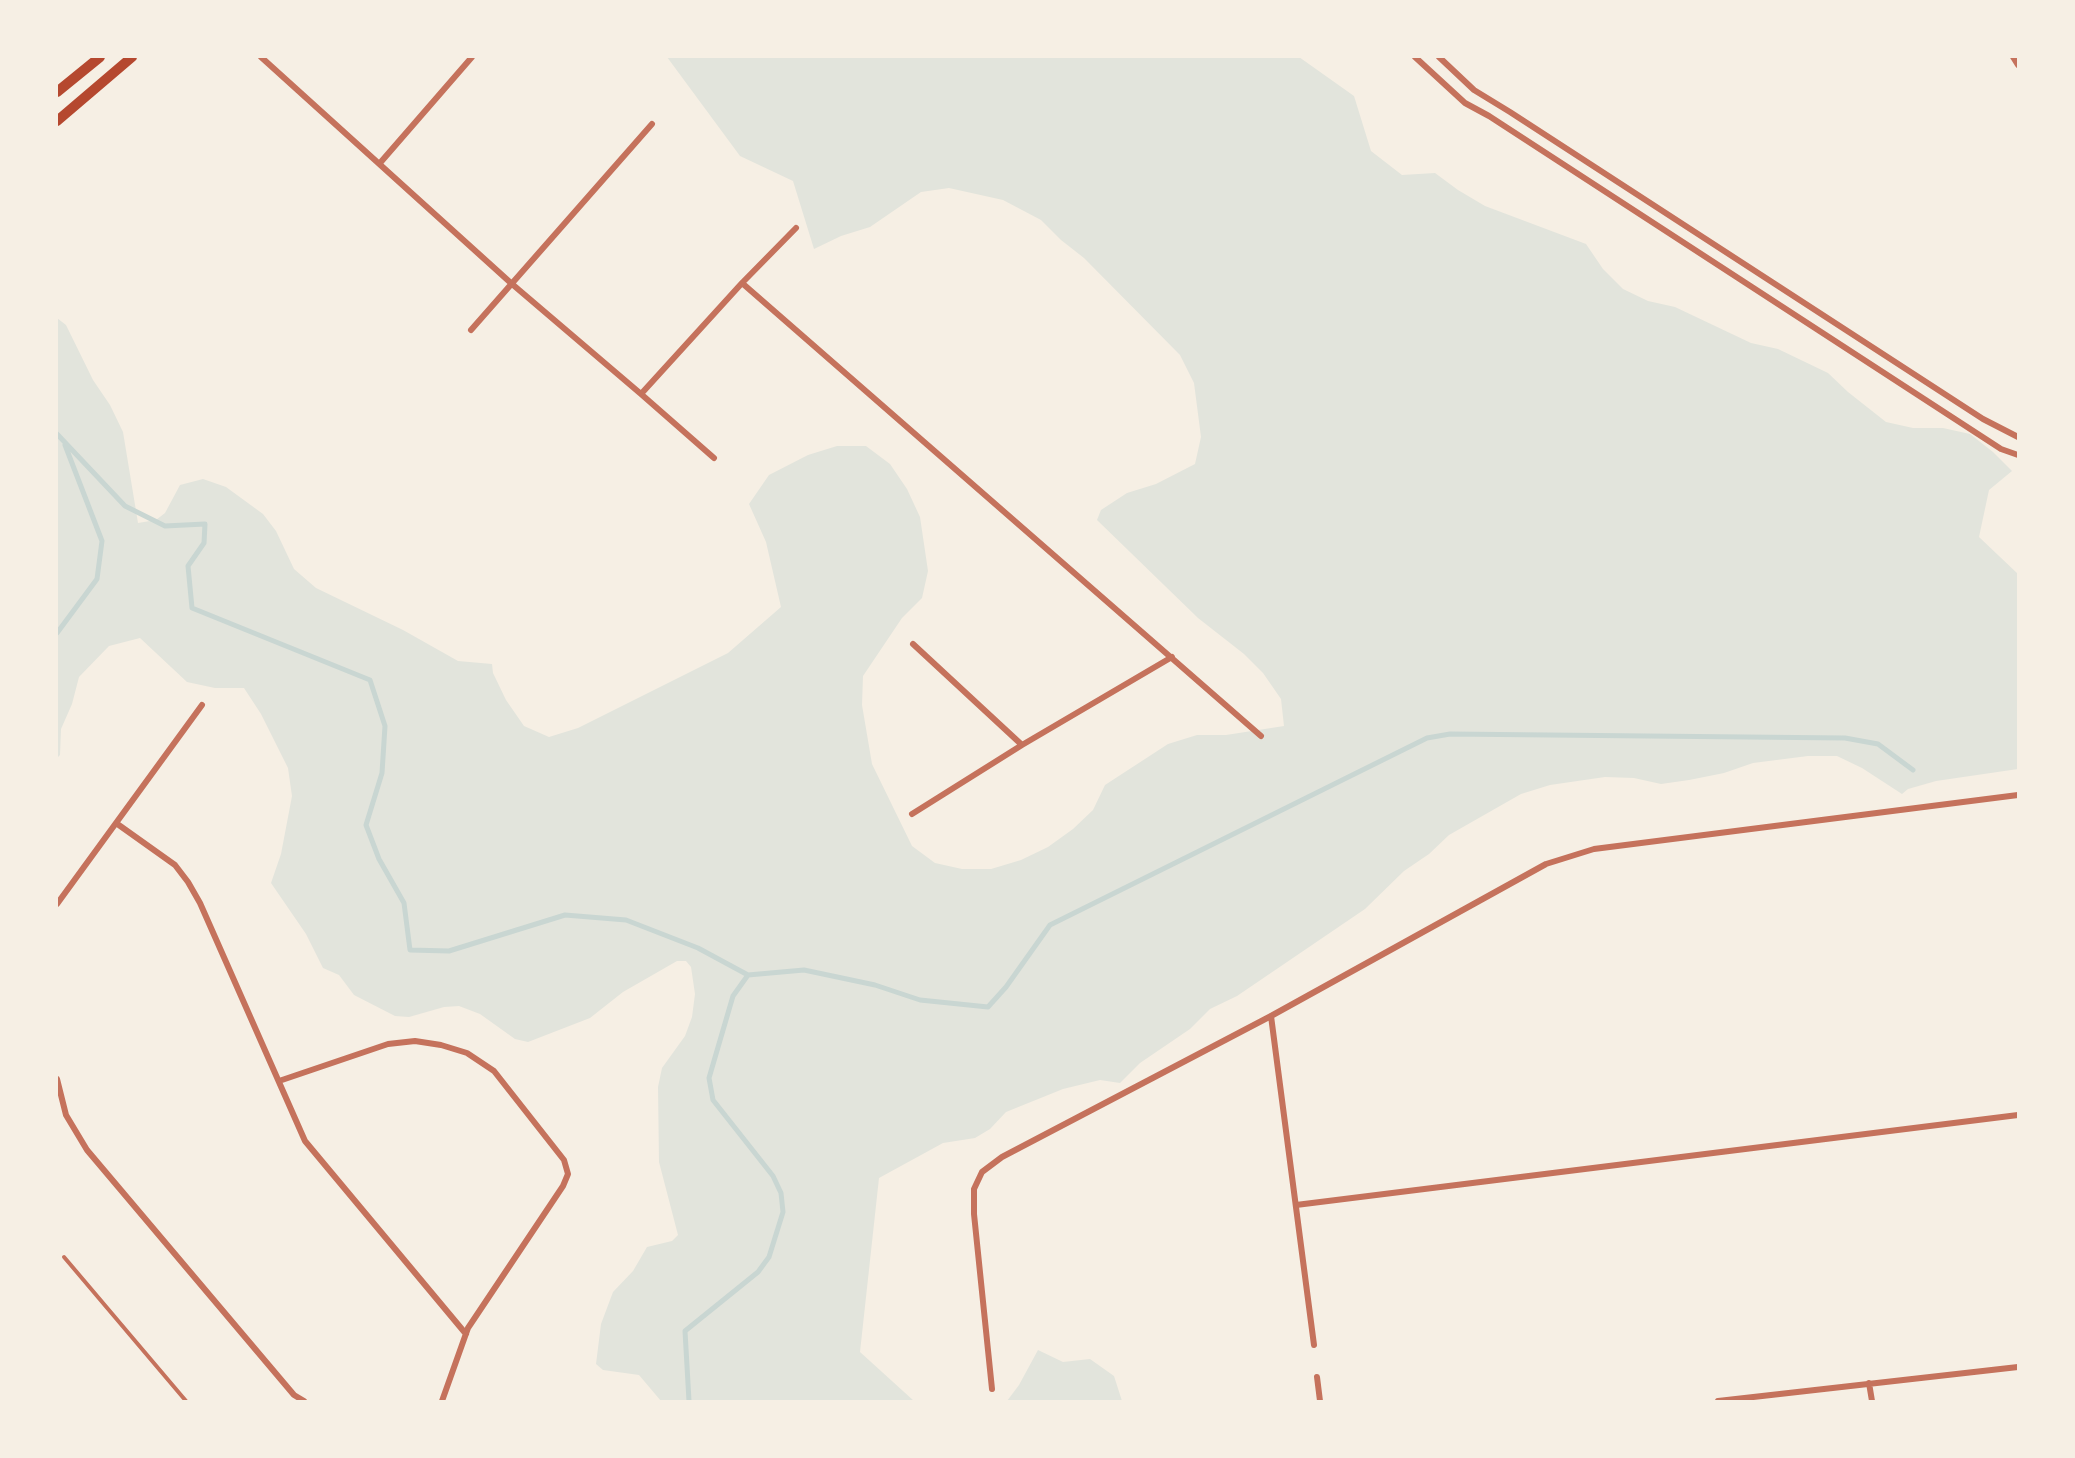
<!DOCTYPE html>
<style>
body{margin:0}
#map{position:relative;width:2075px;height:1458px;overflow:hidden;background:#f6efe4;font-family:Signika,sans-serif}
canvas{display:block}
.frame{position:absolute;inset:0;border:58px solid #f6efe4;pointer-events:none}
</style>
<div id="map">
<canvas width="2075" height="1458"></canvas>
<div class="frame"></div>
</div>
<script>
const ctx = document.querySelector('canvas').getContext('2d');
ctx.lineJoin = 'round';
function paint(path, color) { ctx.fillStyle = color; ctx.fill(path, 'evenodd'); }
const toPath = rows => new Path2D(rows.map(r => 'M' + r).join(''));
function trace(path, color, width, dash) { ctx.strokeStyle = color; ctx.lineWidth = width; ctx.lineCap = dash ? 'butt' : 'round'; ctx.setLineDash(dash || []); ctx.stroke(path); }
paint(toPath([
 [667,57,1299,57,1354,96,1371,151,1402,175,1435,173,1458,190,1485,206,1586,244,1603,269,1623,289,1648,301,1675,307,1751,343,1778,349,1828,373,1848,392,1886,422,1913,428,1943,428,1970,434,1993,452,2012,471,1989,490,1979,537,2018,574,2018,769,1936,781,1908,789,1902,794,1862,768,1837,756,1808,756,1753,763,1724,773,1689,780,1661,784,1634,778,1605,777,1550,785,1521,794,1449,835,1429,854,1404,871,1365,909,1237,996,1210,1009,1190,1029,1140,1063,1120,1083,1100,1080,1063,1089,1006,1112,990,1129,975,1138,943,1143,879,1178,860,1352,914,1401,661,1401,639,1375,603,1370,596,1364,601,1324,613,1292,633,1271,647,1247,672,1241,678,1235,659,1162,658,1087,662,1068,685,1036,692,1017,695,994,691,967,686,961,677,961,623,992,590,1018,528,1042,515,1039,480,1014,459,1006,444,1007,409,1017,395,1016,354,995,339,975,323,968,306,934,271,883,281,854,292,796,288,768,261,714,244,688,215,688,187,682,140,638,109,646,79,677,72,704,61,729,60,755,57,758,57,318,66,325,93,380,110,405,123,432,138,523,156,520,165,513,180,485,203,479,226,487,263,514,276,531,294,569,316,588,403,630,458,661,492,664,493,673,506,700,524,726,549,737,578,728,728,653,781,607,766,542,749,504,769,475,808,455,837,446,866,446,890,464,907,489,920,517,928,571,922,598,902,618,863,676,862,705,872,764,912,846,935,863,962,869,991,869,1021,860,1048,847,1073,829,1093,810,1105,785,1168,744,1197,735,1226,735,1284,726,1281,699,1263,673,1244,654,1198,618,1097,520,1101,510,1127,493,1156,484,1195,464,1201,437,1194,383,1180,355,1084,258,1061,240,1041,220,1003,200,949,188,921,192,870,227,841,236,814,249,793,181,740,156],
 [1038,1350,1063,1362,1090,1359,1114,1376,1122,1401,1007,1401,1019,1385]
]), '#e2e4dc');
trace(toPath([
 [57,434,125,506,165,526,205,524,204,543,188,566,192,608,370,680,385,726,382,773,366,825,379,859,404,903,410,950,449,951,565,915,626,920,698,948,748,975,804,970,875,985,920,1000,988,1007,1006,987,1050,925,1427,738,1450,734,1845,738,1878,744,1913,770],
 [57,633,97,579,102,541,65,445],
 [689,1401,685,1331,758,1272,769,1257,783,1212,781,1193,773,1176,713,1100,709,1078,733,996,748,975]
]), '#c9d6d2', 5);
trace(toPath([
 [64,1257,186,1401]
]), '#c5725c', 4);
trace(toPath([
 [261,57,512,284,641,394,714,458],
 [1415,57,1465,103,1489,116,2001,449,2018,455],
 [1439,57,1474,90,1510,112,1983,419,2018,437],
 [2013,57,2018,65],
 [380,163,472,57],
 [742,283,1261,736],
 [471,330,652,124],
 [641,394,742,283,796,228],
 [913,644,1022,745],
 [912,814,1022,745,1172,657],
 [116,823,175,865,188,882,200,903,305,1141,466,1334],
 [57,904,202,705],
 [1271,1016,1314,1345],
 [57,1079,66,1115,87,1150,294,1395,304,1401],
 [279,1081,388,1044,415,1041,441,1045,467,1053,494,1071,564,1160,568,1174,563,1186,468,1328,442,1401],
 [1296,1205,2018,1115],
 [1317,1377,1320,1401],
 [1869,1383,1872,1401],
 [992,1389,974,1214,974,1189,982,1172,1002,1157,1271,1016,1546,864,1594,849,2018,795],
 [1718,1401,2018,1367]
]), '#c5725c', 6);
trace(toPath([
 [57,92,100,57],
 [57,121,132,57]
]), '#b5482f', 10);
</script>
